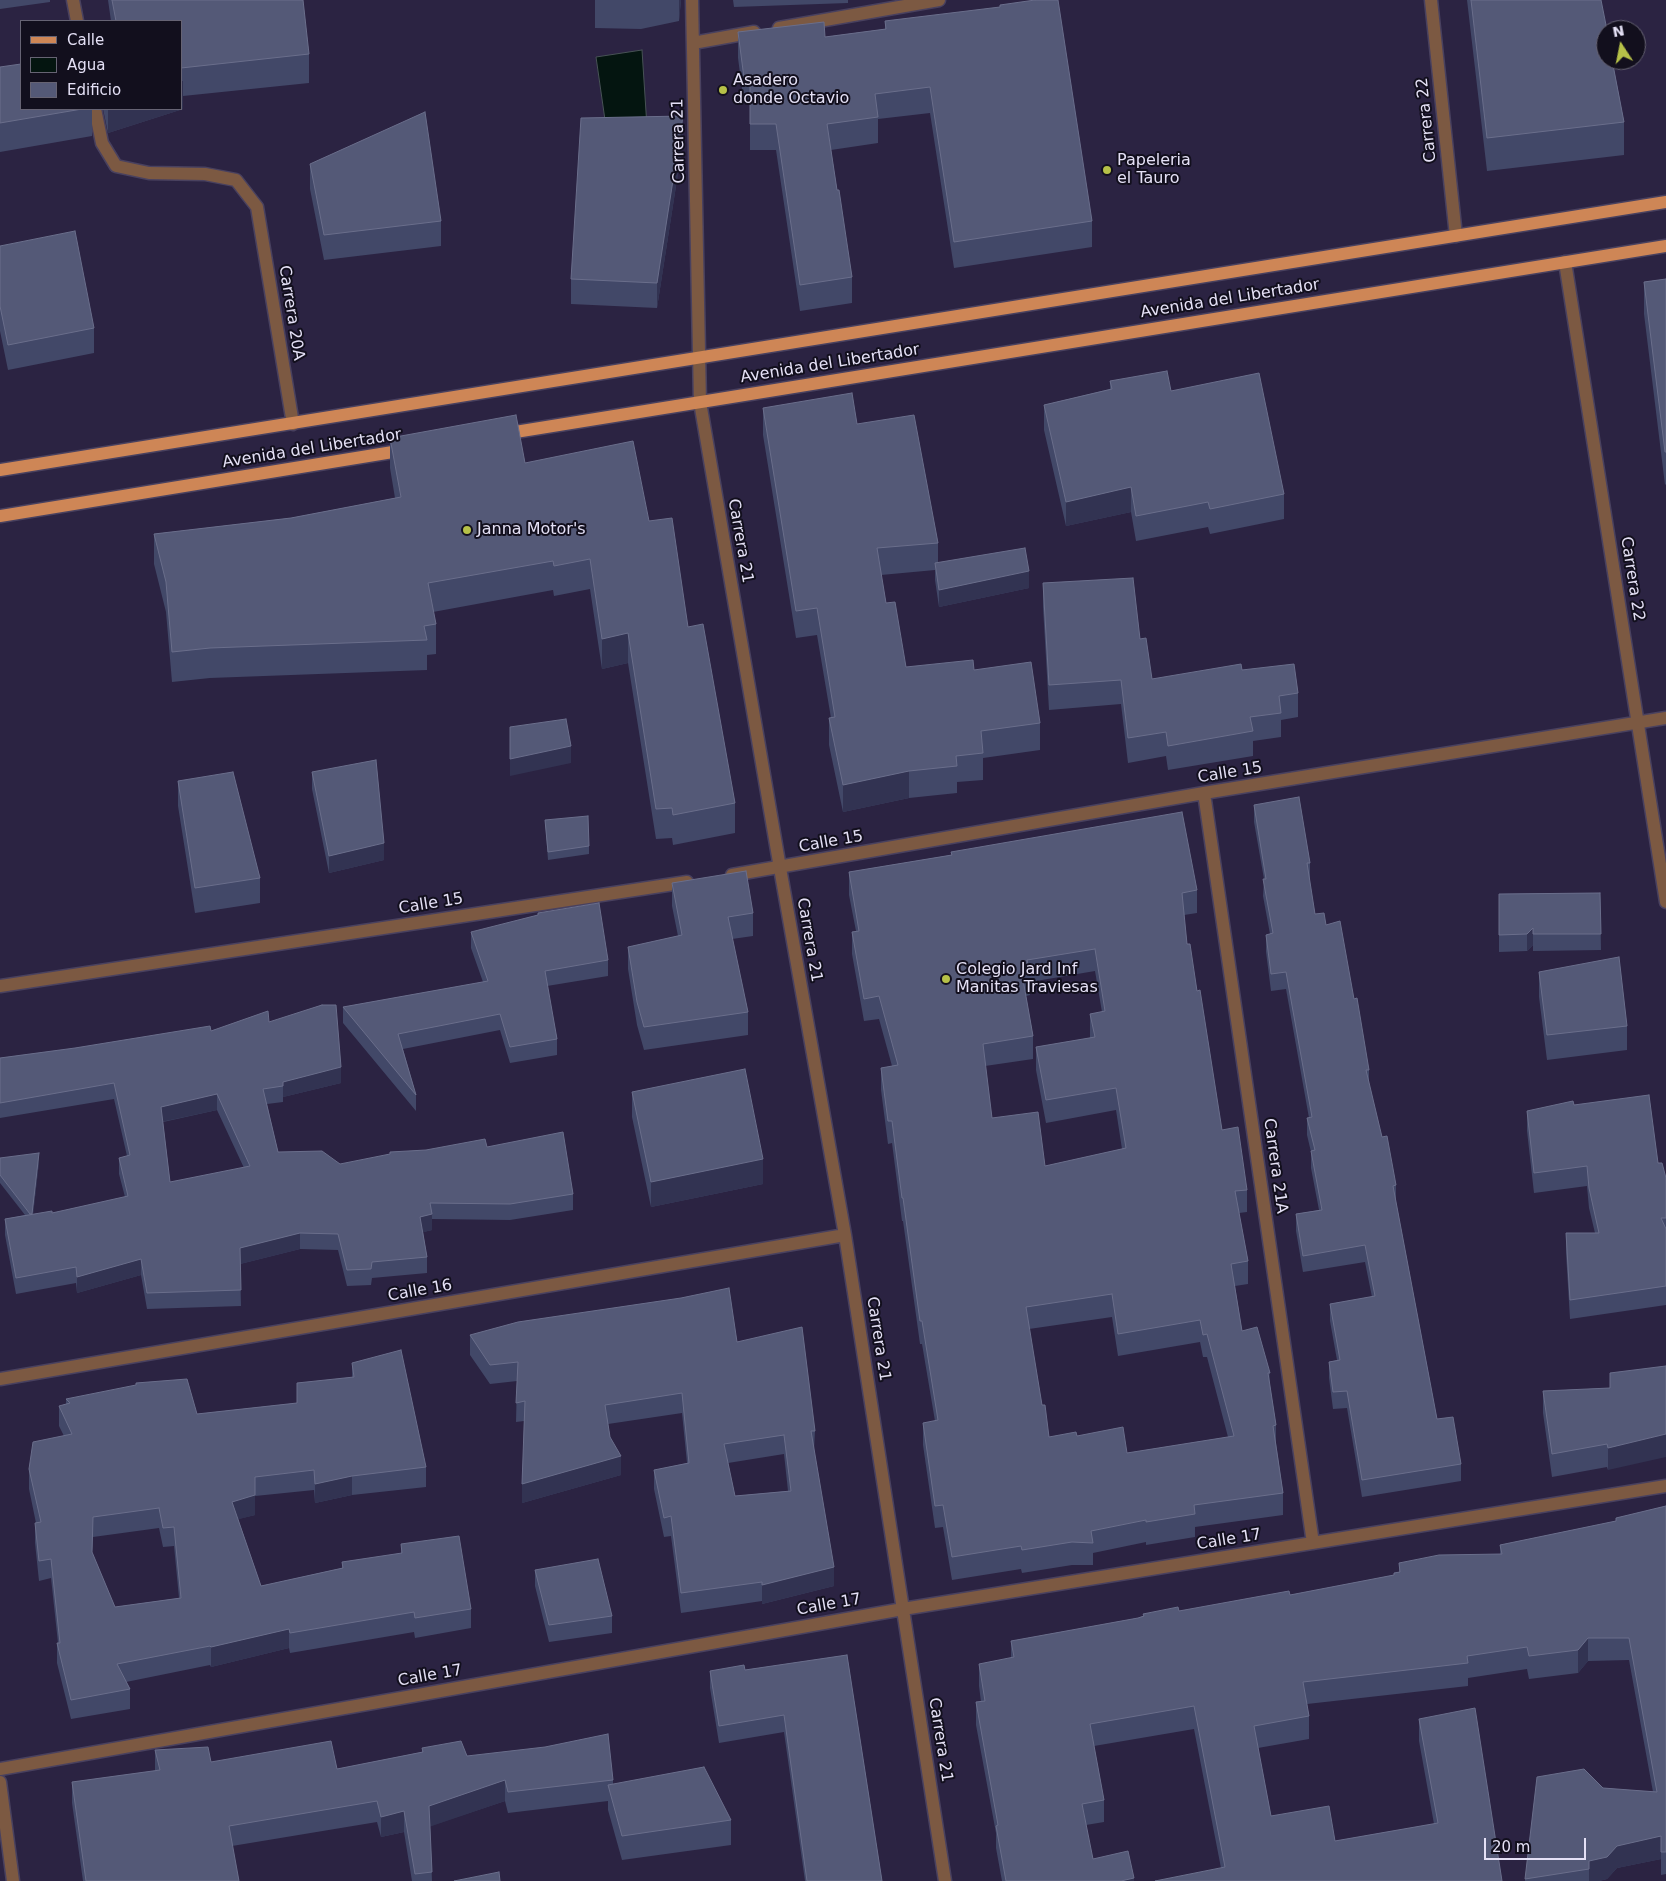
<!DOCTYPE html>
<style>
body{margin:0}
#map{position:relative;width:1666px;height:1881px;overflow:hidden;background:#2b2342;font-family:"DejaVu Sans",sans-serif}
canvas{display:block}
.legend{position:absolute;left:20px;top:20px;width:162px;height:90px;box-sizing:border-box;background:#120f1d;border:1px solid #666373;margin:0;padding:6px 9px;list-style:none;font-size:15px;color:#e4e0f5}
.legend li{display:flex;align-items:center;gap:10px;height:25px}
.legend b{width:25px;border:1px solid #666373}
.north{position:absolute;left:1596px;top:20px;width:50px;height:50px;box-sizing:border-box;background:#120f1d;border:1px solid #666373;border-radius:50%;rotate:349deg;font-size:14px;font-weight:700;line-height:20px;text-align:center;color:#e4e0f5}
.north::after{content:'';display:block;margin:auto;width:18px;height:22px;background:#b6c148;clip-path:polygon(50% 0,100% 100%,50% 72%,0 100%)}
.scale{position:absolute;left:1484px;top:1838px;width:102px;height:22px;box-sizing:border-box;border:2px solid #e4e0f5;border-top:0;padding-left:6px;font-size:15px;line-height:18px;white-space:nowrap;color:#e4e0f5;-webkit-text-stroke:4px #120f1d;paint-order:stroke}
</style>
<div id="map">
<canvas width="1666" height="1881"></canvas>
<ul class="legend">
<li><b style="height:6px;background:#ce8656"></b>Calle</li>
<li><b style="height:14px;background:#041510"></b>Agua</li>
<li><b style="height:14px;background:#545977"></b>Edificio</li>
</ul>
<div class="north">N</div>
<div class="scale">20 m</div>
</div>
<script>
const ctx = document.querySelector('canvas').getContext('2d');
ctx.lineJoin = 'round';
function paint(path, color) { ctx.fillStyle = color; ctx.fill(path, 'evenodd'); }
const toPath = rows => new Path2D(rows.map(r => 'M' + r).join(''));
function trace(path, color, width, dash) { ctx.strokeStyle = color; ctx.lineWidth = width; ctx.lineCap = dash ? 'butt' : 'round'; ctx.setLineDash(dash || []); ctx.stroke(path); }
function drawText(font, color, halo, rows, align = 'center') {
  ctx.font = font + ' "DejaVu Sans",sans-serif'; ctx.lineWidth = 4; ctx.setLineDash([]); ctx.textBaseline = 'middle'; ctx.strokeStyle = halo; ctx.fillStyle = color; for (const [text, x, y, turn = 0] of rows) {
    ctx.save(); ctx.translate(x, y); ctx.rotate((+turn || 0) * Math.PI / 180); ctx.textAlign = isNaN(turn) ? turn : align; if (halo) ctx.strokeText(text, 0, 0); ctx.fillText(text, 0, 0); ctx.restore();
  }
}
const water = toPath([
 [642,50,647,127,606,127,596,57,642,50]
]);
paint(water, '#041510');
trace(water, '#475255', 1);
const minor = toPath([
 [73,0,77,21],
 [692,0,700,402,780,868,845,1235,945,1881],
 [1431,0,1456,236],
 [779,28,939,0],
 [693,43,754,32],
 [95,109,102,143,116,166,149,173,205,174,236,180,257,207,293,424],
 [1565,262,1666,902],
 [1204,793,1313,1543],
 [732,875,1204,793,1666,718],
 [0,986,687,882],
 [0,1379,845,1235],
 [0,1769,903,1609,1666,1486],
 [0,1782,13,1881]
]);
const major = toPath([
 [503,434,1666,246],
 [0,470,1666,202],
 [0,516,405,450]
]);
trace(minor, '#49415f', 15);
trace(major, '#49415f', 15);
trace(minor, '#7c5942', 12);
trace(major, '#ce8656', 12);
paint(toPath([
 [0,0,50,0,50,2,0,9],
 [108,0,303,0,309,54,309,83,183,96,183,109,108,133,103,109,181,109,181,21,111,21],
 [595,0,681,0,679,21,641,29,595,28],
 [733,0,848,0,848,3,734,7],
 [1467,0,1601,0,1624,122,1624,155,1487,171],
 [885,21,1092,221,1092,247,954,268,930,113,878,119,878,143,831,150,837,190,852,277,852,303,800,311,776,150,750,150,750,103,744,104,738,58,738,32,825,37,885,29],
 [0,67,21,109,92,109,92,136,0,152],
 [683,141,657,308,571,304,571,279],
 [310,164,441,221,441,246,324,260,310,189],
 [0,246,94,328,94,353,8,370,0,331],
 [1666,279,1666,484,1665,485,1644,314,1644,282],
 [1110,381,1171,391,1284,494,1284,519,1210,534,1208,527,1136,541,1131,512,1066,526,1044,430,1044,405,1110,389],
 [763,408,857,424,938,543,938,563,1029,588,939,607,935,580,935,570,881,575,886,603,906,667,974,670,1040,723,1040,750,983,758,983,780,957,782,957,793,909,798,843,812,829,745,829,718,831,718,817,635,796,638,763,435],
 [390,438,525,463,649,521,688,627,735,803,735,833,673,845,672,838,656,839,628,663,602,669,590,589,554,596,553,590,433,612,436,624,436,654,427,655,427,670,210,678,172,682,166,612,154,564,154,534,291,518,395,498,390,468],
 [1043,583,1140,639,1152,679,1242,670,1298,693,1298,717,1281,720,1281,737,1253,741,1253,756,1168,770,1166,756,1128,763,1121,704,1049,710,1043,607],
 [312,772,384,860,329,873,312,789],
 [178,781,260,878,260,903,195,913,178,806],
 [1254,805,1310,863,1310,880,1309,880,1315,914,1326,925,1354,999,1369,1070,1369,1085,1382,1137,1396,1185,1396,1202,1437,1419,1461,1464,1461,1481,1362,1497,1347,1408,1333,1409,1329,1378,1329,1362,1337,1360,1330,1321,1330,1304,1372,1297,1365,1262,1303,1272,1296,1231,1296,1214,1319,1210,1311,1168,1311,1152,1307,1135,1307,1118,1309,1118,1286,989,1271,991,1266,952,1266,935,1270,934,1263,896,1264,879,1254,822],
 [545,820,589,846,589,854,548,860],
 [951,852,1197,890,1197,913,1184,915,1187,944,1197,991,1222,1130,1247,1190,1247,1212,1239,1213,1248,1261,1248,1284,1235,1286,1242,1331,1270,1386,1276,1425,1276,1443,1283,1493,1283,1515,1195,1527,1195,1537,1146,1545,1146,1542,1093,1553,1093,1565,1072,1565,1022,1573,1021,1569,952,1580,943,1527,935,1528,923,1445,923,1423,935,1421,922,1344,920,1344,903,1221,902,1221,892,1143,888,1144,881,1090,881,1068,892,1066,879,1019,864,1021,852,954,852,932,856,931,849,895,849,872,951,855],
 [1095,971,1102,1012,1090,1014,1090,1038,1036,1047,1036,1070,1046,1123,1116,1110,1122,1149,1045,1166,992,1118,985,1066,1033,1059,1033,1036,1026,996,1030,995,1030,982],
 [1112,1317,1118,1356,1200,1342,1203,1357,1207,1357,1228,1437,1127,1453,1077,1436,1049,1437,1042,1405,1029,1329],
 [672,883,753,913,753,936,732,939,748,1012,748,1035,644,1050,637,1025,628,969,628,947,678,936,672,906],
 [1600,893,1601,950,1533,951,1533,945,1527,951,1499,952,1499,894],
 [471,932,608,960,608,976,547,986,557,1039,557,1055,510,1063,500,1030,403,1049,416,1095,416,1111,343,1023,343,1007,483,982,471,948],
 [1539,972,1627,1026,1627,1050,1547,1060,1539,997],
 [269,1022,341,1083,283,1097,283,1102,267,1104,278,1152,340,1164,487,1147,573,1194,573,1210,510,1220,432,1219,432,1230,423,1232,427,1257,427,1273,372,1278,371,1285,347,1286,338,1250,300,1249,240,1264,241,1306,147,1309,141,1275,77,1293,76,1283,16,1294,5,1235,5,1219,25,1215,0,1183,0,1158,39,1162,33,1214,52,1213,125,1197,119,1174,119,1158,127,1156,114,1099,0,1118,0,1058,211,1031],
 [217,1110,244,1168,170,1182,163,1122],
 [632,1092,763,1184,651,1207,632,1117],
 [1574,1105,1658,1163,1666,1178,1666,1305,1570,1319,1566,1253,1566,1233,1595,1233,1589,1208,1587,1186,1534,1193,1527,1131,1527,1111],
 [470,1335,737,1342,815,1431,814,1450,834,1586,762,1604,762,1601,681,1613,671,1536,664,1537,654,1489,654,1470,687,1463,682,1413,608,1424,610,1437,621,1475,522,1503,524,1421,516,1422,517,1381,490,1384,470,1355],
 [784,1454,788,1491,735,1496,728,1463],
 [352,1363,426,1467,426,1487,352,1495,315,1503,314,1490,255,1496,255,1515,238,1519,261,1586,342,1568,342,1562,401,1554,401,1544,471,1609,471,1628,415,1638,414,1632,290,1653,289,1648,211,1667,210,1665,126,1682,130,1689,130,1709,71,1719,57,1663,57,1643,58,1643,51,1578,39,1581,35,1543,35,1523,36,1523,29,1489,29,1469,64,1436,59,1426,59,1406,66,1404,66,1399,197,1414,297,1403,352,1377],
 [159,1528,163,1547,174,1546,179,1598,115,1607,92,1553,93,1537],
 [1666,1366,1608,1470,1607,1467,1552,1477,1543,1413,1543,1391,1610,1388],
 [1666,1506,1666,1874,1661,1875,1661,1859,1617,1868,1607,1879,1599,1881,1525,1881,1525,1879,1603,1788,1653,1792,1629,1660,1588,1661,1578,1673,1529,1679,1527,1669,1468,1678,1468,1686,1307,1704,1309,1716,1309,1739,1258,1748,1271,1816,1335,1841,1434,1824,1419,1741,1419,1719,1502,1881,1221,1868,1194,1729,1094,1746,1104,1800,1104,1822,1086,1825,1093,1859,1134,1881,1002,1881,996,1848,996,1833,976,1725,976,1702,981,1702,979,1686,979,1664,1011,1658,1011,1641,1138,1618,1143,1616,1143,1614,1179,1611,1290,1595,1394,1575,1394,1573,1399,1572,1399,1563,1500,1554,1500,1545,1616,1521,1616,1518],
 [535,1570,612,1616,612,1633,549,1642,535,1586],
 [847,1655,882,1881,805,1881,784,1732,719,1743,710,1688,710,1671,745,1670],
 [422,1748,467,1756,613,1780,613,1784,731,1820,731,1845,622,1860,608,1810,608,1801,508,1813,505,1801,430,1826,432,1881,412,1881,404,1832,381,1837,377,1822,232,1846,239,1881,83,1881,72,1803,72,1782,155,1771,155,1750,211,1762,337,1769,422,1752]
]), '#424868');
paint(toPath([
 [679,0,681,0,679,21],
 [181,81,183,81,183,109,108,133,108,109,181,109],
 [683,116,683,141,657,308,657,283],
 [1131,487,1131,512,1066,526,1066,502],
 [1029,571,1029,588,939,607,939,590],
 [628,633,628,663,602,669,602,639],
 [571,746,571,763,510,776,510,759],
 [909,771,909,798,843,812,843,785],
 [384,843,384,860,329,873,329,856],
 [1533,928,1533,945,1527,951,1527,934],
 [341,1067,341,1083,283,1097,283,1102,283,1082],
 [217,1094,217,1110,161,1122,161,1107],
 [39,1153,39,1162,32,1225,32,1216],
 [763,1159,763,1184,651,1207,651,1182],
 [432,1214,432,1230,420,1233,420,1217],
 [300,1233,300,1249,240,1264,240,1248],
 [141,1259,141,1275,77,1293,77,1277],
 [1268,1373,1270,1373,1270,1395],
 [1666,1434,1666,1457,1608,1470,1608,1448],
 [621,1456,621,1475,522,1503,522,1484],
 [352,1476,352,1495,315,1503,315,1484],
 [255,1477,255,1515,232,1521,232,1502],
 [834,1567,834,1586,762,1604,762,1585],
 [289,1629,289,1648,211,1667,211,1647],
 [1588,1638,1588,1661,1578,1673,1578,1650],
 [505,1780,505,1801,429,1827,429,1806],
 [404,1811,404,1832,381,1837,381,1817],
 [1661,1836,1661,1859,1617,1868,1607,1879,1599,1881,1589,1881,1589,1861,1617,1846],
 [1134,1878,1134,1881,1121,1881]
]), '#323352');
const building = toPath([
 [112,0,303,0,309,54,181,68,181,21,116,21,112,0],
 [1035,0,1058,0,1092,221,954,242,930,87,875,94,878,117,827,124,837,190,839,190,852,277,800,285,776,124,750,124,750,77,744,78,738,32,824,22,825,37,886,29,885,21,1000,7,1000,5,1035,0],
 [1471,0,1601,0,1607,30,1606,30,1606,60,1612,60,1624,122,1487,138,1471,0],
 [21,64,21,109,82,109,0,123,0,67,21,64],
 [425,112,441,221,324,235,310,164,425,112],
 [683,116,657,283,571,279,581,118,683,116],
 [75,231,94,328,8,345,0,306,0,246,75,231],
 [1666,279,1666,452,1665,452,1644,282,1666,279],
 [1167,371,1171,391,1259,373,1284,494,1210,509,1208,502,1136,516,1131,487,1066,502,1044,405,1112,389,1110,381,1167,371],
 [852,393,857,424,914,415,938,543,877,548,886,603,895,602,906,667,973,660,974,670,1031,662,1040,723,981,731,983,753,956,756,957,766,909,771,843,785,829,718,835,717,817,608,796,611,763,408,852,393],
 [516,415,525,463,633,441,649,521,672,518,688,627,703,624,735,803,673,815,672,808,656,809,628,633,602,639,590,559,554,566,553,561,428,583,436,624,424,626,427,640,210,648,172,652,166,582,154,534,291,518,401,497,390,438,516,415],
 [1025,548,1029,571,939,590,935,563,1025,548],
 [1133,578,1140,639,1146,638,1152,679,1241,664,1242,670,1294,664,1298,693,1279,696,1281,713,1250,717,1253,731,1168,746,1166,732,1128,738,1121,680,1049,685,1043,583,1133,578],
 [566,719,571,746,510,759,510,727,566,719],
 [376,760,384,843,329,856,312,772,376,760],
 [233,772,260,878,195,888,178,781,233,772],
 [1299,797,1310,863,1307,863,1315,914,1324,913,1326,925,1340,921,1354,999,1357,998,1369,1070,1366,1070,1382,1137,1387,1136,1396,1185,1393,1186,1437,1419,1453,1417,1461,1464,1362,1480,1347,1391,1333,1392,1329,1362,1340,1360,1330,1304,1375,1296,1365,1245,1303,1256,1296,1214,1322,1210,1311,1151,1315,1150,1307,1118,1312,1117,1286,972,1271,974,1266,935,1273,933,1263,879,1266,879,1254,805,1299,797],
 [1182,812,1197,890,1182,893,1187,944,1190,944,1197,991,1200,990,1222,1130,1238,1127,1247,1190,1235,1191,1248,1261,1231,1264,1242,1331,1257,1327,1270,1373,1268,1373,1276,1425,1273,1426,1283,1493,1194,1505,1195,1514,1146,1522,1146,1520,1091,1531,1093,1543,1072,1542,1022,1550,1021,1546,952,1557,943,1505,935,1506,923,1423,938,1420,922,1321,920,1321,903,1198,902,1198,892,1121,888,1121,881,1068,898,1065,879,996,864,999,852,932,859,931,849,872,952,855,951,852,1182,812],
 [1095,949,1105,1011,1090,1014,1095,1037,1036,1047,1046,1100,1116,1088,1126,1148,1045,1166,1038,1112,992,1118,983,1044,1033,1036,1022,974,1030,973,1027,960,1095,949],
 [1112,1294,1118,1334,1200,1320,1203,1335,1207,1334,1234,1436,1127,1453,1123,1427,1077,1436,1076,1432,1049,1437,1045,1405,1042,1405,1026,1307,1112,1294],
 [588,816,589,846,548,852,545,820,588,816],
 [746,871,753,913,728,917,748,1012,644,1027,637,1002,628,947,682,935,672,883,746,871],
 [1600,893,1601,934,1533,934,1533,928,1527,934,1499,935,1499,894,1600,893],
 [599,903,608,960,545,971,557,1039,510,1047,500,1014,398,1034,416,1095,343,1007,488,981,471,932,538,915,538,913,599,903],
 [1619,957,1627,1026,1547,1035,1539,972,1619,957],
 [322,1005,336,1005,341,1067,283,1082,283,1086,263,1089,278,1152,322,1151,340,1164,390,1154,390,1152,426,1150,485,1139,487,1147,563,1132,573,1194,510,1204,430,1203,432,1214,420,1217,427,1257,372,1262,371,1269,347,1270,338,1234,300,1233,240,1248,241,1290,147,1293,141,1259,77,1277,76,1267,16,1278,5,1219,52,1211,52,1213,128,1196,119,1158,130,1155,114,1083,0,1103,0,1058,75,1048,210,1026,211,1031,268,1011,269,1022,322,1005],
 [217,1094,250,1166,170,1182,161,1107,217,1094],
 [745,1069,763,1159,651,1182,632,1092,745,1069],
 [1649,1095,1658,1163,1662,1163,1666,1178,1666,1218,1661,1218,1666,1229,1666,1286,1570,1300,1566,1233,1599,1233,1589,1188,1587,1166,1534,1173,1527,1111,1573,1101,1574,1105,1649,1095],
 [39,1153,32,1214,30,1214,0,1175,0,1158,39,1153],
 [729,1288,737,1342,802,1327,815,1431,811,1431,834,1567,762,1585,762,1582,681,1593,671,1516,664,1518,654,1470,689,1463,682,1393,605,1405,610,1437,621,1456,522,1484,525,1401,516,1403,518,1362,490,1365,470,1335,518,1322,681,1298,729,1288],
 [784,1435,791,1491,735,1496,724,1444,784,1435],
 [401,1350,426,1467,352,1476,315,1484,314,1470,255,1477,255,1495,232,1502,261,1586,343,1568,342,1562,402,1553,401,1544,459,1536,471,1609,415,1618,414,1612,290,1633,289,1629,211,1647,210,1646,117,1664,130,1689,71,1700,57,1643,60,1643,51,1559,39,1561,35,1523,41,1522,29,1469,33,1442,72,1434,59,1406,70,1403,66,1399,136,1385,136,1383,187,1379,197,1414,297,1403,297,1383,354,1377,352,1363,401,1350],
 [159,1508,163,1528,174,1527,181,1598,115,1607,92,1552,93,1517,159,1508],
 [1666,1366,1666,1434,1608,1448,1607,1444,1552,1454,1543,1391,1610,1388,1610,1373,1666,1366],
 [1666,1506,1666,1852,1661,1852,1661,1836,1617,1846,1607,1857,1589,1861,1589,1869,1525,1879,1537,1777,1584,1769,1603,1788,1657,1792,1629,1638,1588,1638,1578,1650,1529,1656,1527,1647,1467,1656,1468,1663,1303,1682,1309,1716,1254,1726,1271,1816,1329,1806,1335,1841,1438,1823,1419,1719,1475,1708,1502,1881,1155,1881,1225,1867,1194,1706,1090,1724,1104,1800,1082,1804,1093,1859,1128,1851,1134,1878,1121,1881,1006,1881,996,1826,998,1825,976,1702,985,1701,979,1664,1014,1657,1011,1641,1138,1618,1144,1616,1143,1614,1178,1607,1179,1611,1289,1591,1290,1595,1394,1575,1394,1573,1400,1572,1399,1563,1439,1555,1502,1554,1500,1545,1616,1521,1616,1518,1666,1506],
 [598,1559,612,1616,549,1625,535,1570,598,1559],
 [847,1655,882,1881,807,1881,784,1715,719,1726,710,1671,744,1665,745,1670,847,1655],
 [608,1734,613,1780,508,1792,505,1780,429,1806,432,1872,415,1874,404,1811,381,1817,377,1801,229,1826,239,1881,86,1881,72,1782,160,1770,155,1750,208,1747,211,1762,331,1741,337,1769,423,1752,422,1748,461,1741,467,1756,545,1747,608,1734],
 [704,1767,731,1820,622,1836,608,1785,704,1767],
 [499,1872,500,1881,454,1881,499,1872]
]);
paint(building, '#545977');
trace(building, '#6a6e8b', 1);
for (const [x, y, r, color] of [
 [723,90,5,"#b6c148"],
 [1107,170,5,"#b6c148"],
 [467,530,5,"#b6c148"],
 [946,979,5,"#b6c148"]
]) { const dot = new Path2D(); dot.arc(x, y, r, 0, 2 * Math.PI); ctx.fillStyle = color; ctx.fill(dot); trace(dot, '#120f1d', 2); }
drawText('16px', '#e4e0f5', '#120f1d', [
 ["Asadero",733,81],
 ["donde Octavio",733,99],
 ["Papeleria",1117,161],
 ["el Tauro",1117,179],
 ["Janna Motor's",477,530],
 ["Colegio Jard Inf",956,970],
 ["Manitas Traviesas",956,988]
], 'left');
drawText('16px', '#e4e0f5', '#120f1d', [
 ["Carrera 22",1427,120,-96],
 ["Carrera 21",679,141,-91],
 ["Avenida del Libertador",1230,299,-9],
 ["Carrera 20A",291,313,81],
 ["Avenida del Libertador",830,364,-9],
 ["Avenida del Libertador",312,449,-9],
 ["Carrera 21",740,541,80],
 ["Carrera 22",1632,579,81],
 ["Calle 15",1230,773,-9],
 ["Calle 15",831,842,-10],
 ["Calle 15",431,904,-9],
 ["Carrera 21",809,940,80],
 ["Carrera 21A",1275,1166,82],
 ["Calle 16",420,1291,-10],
 ["Carrera 21",878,1339,81],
 ["Calle 17",1229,1540,-9],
 ["Calle 17",829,1605,-10],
 ["Calle 17",430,1676,-10],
 ["Carrera 21",940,1740,81]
]);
</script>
